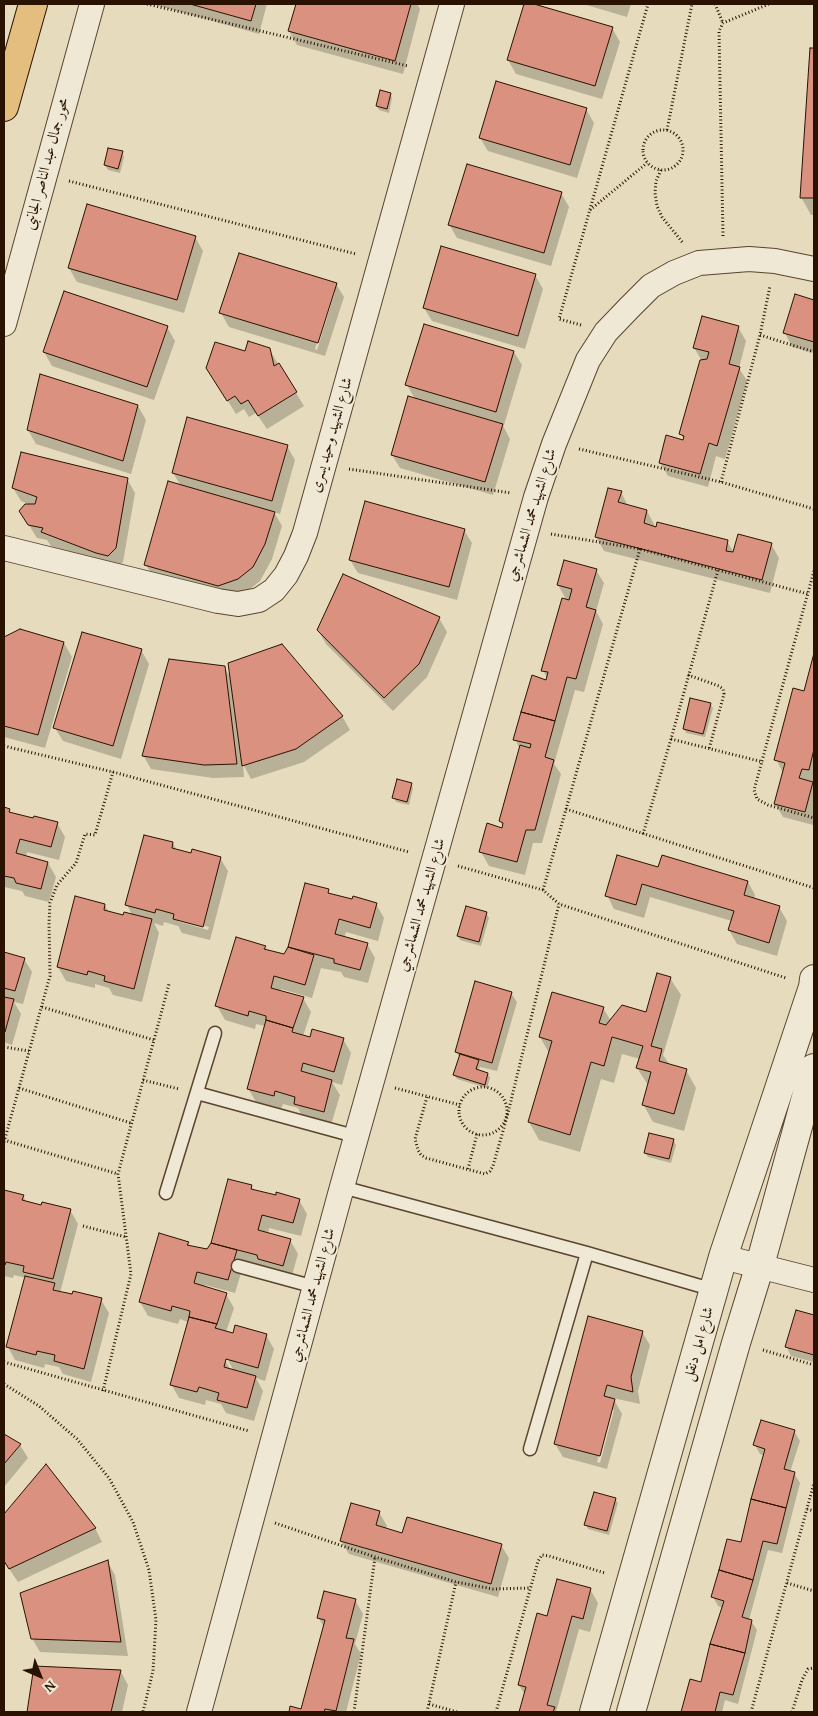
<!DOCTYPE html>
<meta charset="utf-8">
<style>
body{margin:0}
#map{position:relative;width:818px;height:1716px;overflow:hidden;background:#e6dcbd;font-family:"Gentium Book Plus",serif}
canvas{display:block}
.frame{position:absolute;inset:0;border:5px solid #2a1200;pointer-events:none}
.north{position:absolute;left:15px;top:1651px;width:50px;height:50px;-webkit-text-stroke:4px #efe8d4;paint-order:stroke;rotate:136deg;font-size:14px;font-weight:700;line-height:20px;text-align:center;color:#2a1200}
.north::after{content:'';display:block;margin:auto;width:18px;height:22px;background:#2a1200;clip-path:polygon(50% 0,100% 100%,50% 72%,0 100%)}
</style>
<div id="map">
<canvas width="818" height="1716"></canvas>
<div class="frame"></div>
<div class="north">N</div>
</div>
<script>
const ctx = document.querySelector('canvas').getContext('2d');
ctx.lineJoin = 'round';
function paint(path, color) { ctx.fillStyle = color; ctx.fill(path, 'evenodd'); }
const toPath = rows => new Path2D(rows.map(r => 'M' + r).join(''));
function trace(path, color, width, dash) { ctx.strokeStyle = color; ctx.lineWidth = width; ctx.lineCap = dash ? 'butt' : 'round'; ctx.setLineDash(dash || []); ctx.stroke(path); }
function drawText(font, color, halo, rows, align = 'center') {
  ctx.font = font + ' "Gentium Book Plus",Amiri,serif'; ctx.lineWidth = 4; ctx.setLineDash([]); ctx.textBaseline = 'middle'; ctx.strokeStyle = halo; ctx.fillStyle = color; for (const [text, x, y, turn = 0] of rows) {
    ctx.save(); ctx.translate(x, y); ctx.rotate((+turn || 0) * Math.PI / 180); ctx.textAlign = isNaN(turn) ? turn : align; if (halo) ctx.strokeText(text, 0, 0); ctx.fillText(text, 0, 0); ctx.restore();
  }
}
paint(toPath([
 [158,4,267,4,259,34,159,6],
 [297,4,417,4,420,9,403,74,297,45,289,31],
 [525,4,612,28,620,42,602,99,516,74,508,60],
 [583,4,631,4,627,17],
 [811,49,814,50,814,215,811,215,801,197],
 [390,94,392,98,389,113,379,110,377,106],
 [586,109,594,123,577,178,488,151,480,138],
 [122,152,124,157,120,173,108,170,105,165],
 [561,193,569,207,551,266,457,238,449,224],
 [195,237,203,251,184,313,77,282,69,268],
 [535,275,543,289,525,349,432,321,424,308],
 [336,284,344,297,325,356,229,327,221,313],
 [332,292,335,292,317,350,315,349],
 [796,296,814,301,814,353,792,347,785,333],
 [167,327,175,341,154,400,52,366,44,352],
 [738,327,746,341,739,368,747,381,725,459,716,456,708,487,668,476,660,463,685,442,681,434,702,361,694,348],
 [269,349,304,406,267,429,256,413,249,417,244,409,236,414,216,382,246,353],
 [514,352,522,365,504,425,502,424,510,439,493,495,400,468,392,455,415,399,407,385],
 [138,406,146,420,131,474,36,444,28,430],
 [287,446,295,460,280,514,274,512,282,526,272,559,260,581,245,593,226,599,154,578,146,565,181,486,173,473],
 [127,479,135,493,123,562,116,569,104,566,51,546,47,540,37,538,20,511,31,505,21,501,13,488],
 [621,492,628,506,647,511,654,524,654,527,727,541,734,553,771,544,779,558,770,593,604,551,596,537],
 [464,530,472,543,457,600,358,573,350,560],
 [596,570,604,583,596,611,603,624,584,692,575,690,554,764,561,774,542,843,533,843,525,875,489,866,481,852,505,830,500,821,520,749,515,739,546,681,547,678,543,670,567,601,558,585],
 [439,618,447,632,427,677,393,711,326,644,318,630],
 [20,631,64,643,72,657,45,748,4,737,4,638],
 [141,650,149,664,121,759,63,741,55,728],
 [814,657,814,783,812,782,814,786,814,820,813,825,783,817,775,804,783,773,776,759,805,692],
 [224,667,232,680,342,716,350,730,304,762,251,779,243,764,244,777,213,778,151,769,143,755],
 [710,704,713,708,705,737,686,733,684,728],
 [411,784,413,788,409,805,396,802,394,798],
 [4,808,9,810,12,814,57,823,65,837,59,860,27,852,26,857,48,863,56,877,49,902,25,896,22,891,4,887],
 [173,843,177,851,220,858,228,871,210,940,182,933,178,926,164,922,163,926,154,923,159,933,142,1002,113,995,109,988,95,984,95,988,66,981,58,967,105,905,109,913,124,916,132,915,127,905],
 [177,919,209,927,208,930,177,921],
 [659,868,748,882,755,895,754,900,779,907,787,921,777,956,737,944,729,930,732,921,650,897,644,918,614,909,607,895],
 [306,885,328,890,330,895,376,904,384,918,378,941,346,932,344,938,367,944,375,958,368,983,344,977,341,972,321,968,312,998,281,989,280,992,303,998,311,1012,303,1036,311,1039,343,1039,351,1053,342,1085,332,1082,340,1095,331,1125,303,1118,298,1108,283,1104,281,1109,256,1102,248,1088,265,1026,256,1024,255,1029,225,1020,217,1006,265,947,268,951,284,955,289,947],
 [486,913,489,918,481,946,460,940,458,936],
 [4,953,24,959,32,972,23,1004,14,1002,21,1014,12,1045,4,1042],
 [670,978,681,995,663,1055,670,1065,686,1070,696,1088,684,1131,653,1122,643,1104,648,1085,637,1068,640,1059,622,1054,614,1083,601,1079,580,1152,539,1140,529,1122,549,1053,540,1037,603,1008,611,1021,647,1013],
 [511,993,517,1002,497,1071,480,1067,478,1071,488,1074,490,1078,487,1088,457,1079,454,1075,460,1058,456,1052],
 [673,1140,676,1145,671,1163,648,1157,645,1153],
 [251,1186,254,1191,299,1200,307,1214,301,1236,269,1228,268,1234,290,1240,298,1254,291,1279,244,1263,235,1293,205,1285,204,1288,226,1294,234,1308,226,1332,234,1334,266,1335,274,1349,265,1381,256,1378,263,1391,254,1421,226,1413,221,1404,206,1400,205,1405,179,1398,171,1384,188,1322,180,1319,178,1324,148,1316,140,1302,188,1243,191,1247,208,1251],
 [224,1353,234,1371,231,1371,222,1354],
 [4,1191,23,1196,27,1203,70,1210,78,1224,60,1293,101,1300,109,1313,91,1382,63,1374,59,1367,45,1364,44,1368,15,1360,8,1347,26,1278,14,1275,13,1278,4,1276],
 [797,1312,814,1317,814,1362,791,1356,786,1346],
 [642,1332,650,1345,638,1391,640,1404,613,1398,622,1414,607,1469,563,1457,555,1444],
 [612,1408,614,1410,600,1463,597,1462],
 [794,1431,800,1441,790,1472,794,1473,800,1483,782,1553,768,1550,749,1620,751,1621,757,1630,738,1704,725,1700,722,1712,682,1712,691,1681,701,1683,723,1608,718,1606,713,1597,742,1543,765,1456,760,1454,755,1445],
 [4,1436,20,1445,28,1458,4,1487],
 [46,1466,95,1528,102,1542,18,1582,4,1561,4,1516],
 [615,1499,618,1503,609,1535,588,1529,586,1525],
 [379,1512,387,1526,386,1530,403,1535,501,1545,509,1558,498,1597,349,1554,341,1541],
 [107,1561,115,1575,128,1656,40,1652,32,1638],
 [590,1589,598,1603,590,1632,579,1629,556,1712,521,1712,525,1695,519,1685,548,1617],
 [355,1600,363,1614,355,1644,361,1654,346,1712,290,1712,291,1708,302,1711,324,1627,318,1617],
 [35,1667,121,1672,128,1685,122,1712,28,1712]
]), '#0003');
const building = toPath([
 [190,4,256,4,251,21,190,4],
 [296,4,411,4,395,61,288,31,296,4],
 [524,4,534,4,613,27,595,86,507,60,524,4],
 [810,48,814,48,814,198,800,198,810,48],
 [496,81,587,108,570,165,479,138,496,81],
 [380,90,391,93,387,109,376,106,380,90],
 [108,148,123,151,118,169,104,165,108,148],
 [467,164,562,192,544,253,448,225,467,164],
 [87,204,196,236,177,300,68,268,87,204],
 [441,246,536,274,518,336,423,308,441,246],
 [239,253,337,283,318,343,219,313,239,253],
 [64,291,168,326,147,387,43,352,64,291],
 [795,294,814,300,814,342,783,333,795,294],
 [702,316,739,326,729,364,740,367,717,446,709,443,700,474,659,463,666,435,683,440,684,436,679,434,700,360,707,359,709,352,693,348,702,316],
 [424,324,514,351,496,412,405,385,424,324],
 [248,341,270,348,274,366,279,363,297,392,258,416,248,400,241,404,235,396,227,401,206,368,215,342,245,351,248,341],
 [40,374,138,405,123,461,27,430,40,374],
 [408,396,503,424,485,482,391,455,408,396],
 [187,417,288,445,272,501,172,473,187,417],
 [21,452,128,478,116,548,108,556,96,553,41,532,43,528,28,525,19,511,25,504,35,504,37,497,12,488,21,452],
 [168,481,275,512,265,544,253,567,238,579,218,586,144,565,168,481],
 [608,488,622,491,618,502,647,510,644,523,656,527,657,522,728,540,726,551,733,552,738,534,772,543,762,580,595,537,608,488],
 [365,501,465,529,449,587,349,560,365,501],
 [564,560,597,569,586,607,596,610,576,679,567,677,555,721,521,712,532,675,546,680,548,672,541,671,562,598,569,600,572,589,557,585,564,560],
 [343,574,440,617,419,664,384,698,317,630,343,574],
 [20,629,64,642,38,735,4,726,4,637,20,629],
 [82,632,142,649,113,746,53,728,82,632],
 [282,644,343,716,296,749,242,766,228,663,282,644],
 [814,653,814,749,809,770,802,769,799,778,813,782,805,812,774,804,785,763,774,760,793,688,804,691,814,653],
 [169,659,225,666,237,764,204,765,142,756,169,659],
 [690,698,711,703,703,734,683,729,690,698],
 [521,712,555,721,545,757,554,760,535,830,526,830,517,862,479,852,487,823,502,828,503,823,499,821,520,745,530,748,531,744,513,740,521,712],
 [397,779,412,783,407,802,392,798,397,779],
 [4,807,10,809,9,812,33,818,34,816,58,822,51,847,20,839,16,853,48,862,41,889,16,883,14,878,4,876,4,807],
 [144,835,173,842,172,848,191,853,192,849,221,857,203,927,173,919,174,914,156,909,155,913,125,905,144,835],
 [617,855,658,867,662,855,748,881,744,895,780,906,769,943,728,930,734,911,642,884,636,905,605,896,617,855],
 [305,883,329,889,328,893,352,899,353,896,377,903,370,928,339,919,335,934,368,943,360,970,334,963,334,959,288,947,305,883],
 [75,896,105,904,104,910,123,915,124,912,152,919,134,989,104,981,105,976,88,971,87,975,57,967,75,896],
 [466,906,487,912,479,942,457,936,466,906],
 [236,937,266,946,264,949,284,954,288,947,314,955,305,985,274,976,271,988,304,997,293,1028,266,1020,266,1016,249,1011,248,1016,215,1006,236,937],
 [4,952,25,958,15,991,4,988,4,952],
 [657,973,671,977,651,1046,662,1049,659,1061,687,1069,674,1114,642,1105,651,1072,636,1068,643,1046,612,1037,604,1066,591,1062,570,1135,528,1122,552,1041,539,1037,552,992,604,1007,599,1023,606,1025,622,1005,646,1012,657,973],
 [475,981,512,992,492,1063,455,1052,475,981],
 [4,997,14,999,5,1032,4,1031,4,997],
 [266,1020,293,1028,292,1032,310,1037,312,1029,344,1038,334,1072,303,1063,301,1071,332,1080,324,1112,294,1104,295,1097,275,1091,274,1096,247,1089,266,1020],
 [460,1054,479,1060,476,1069,488,1073,485,1085,453,1075,460,1054],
 [649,1133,674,1139,669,1159,644,1153,649,1133],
 [228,1179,252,1185,251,1189,276,1195,276,1192,300,1199,293,1223,262,1215,258,1230,291,1239,283,1266,258,1259,257,1255,211,1243,228,1179],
 [4,1190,24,1195,22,1200,41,1205,42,1202,71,1209,53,1279,23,1272,24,1266,6,1262,5,1265,4,1265,4,1190],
 [159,1233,189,1242,187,1245,207,1249,211,1243,237,1250,228,1280,197,1272,194,1283,227,1293,217,1324,189,1317,190,1311,172,1306,171,1311,139,1302,159,1233],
 [25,1276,55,1283,53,1290,72,1294,73,1291,102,1298,84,1369,54,1361,55,1355,37,1351,36,1355,6,1347,25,1276],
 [796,1310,814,1315,814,1355,785,1347,796,1310],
 [588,1316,643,1331,631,1377,633,1392,607,1385,604,1396,615,1399,600,1456,554,1444,588,1316],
 [189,1317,217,1324,215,1328,233,1333,235,1325,267,1334,258,1368,226,1359,224,1367,256,1376,247,1408,217,1400,219,1393,199,1387,197,1392,170,1385,189,1317],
 [761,1420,795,1430,784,1469,795,1472,786,1508,751,1499,765,1449,753,1445,761,1420],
 [4,1434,21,1444,4,1464,4,1434],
 [46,1464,96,1528,9,1569,4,1561,4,1514,46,1464],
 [594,1492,616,1498,607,1531,584,1525,594,1492],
 [751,1499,786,1508,777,1544,763,1541,753,1580,719,1570,727,1539,741,1542,751,1499],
 [351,1503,380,1511,376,1525,402,1533,407,1517,502,1544,491,1584,340,1541,351,1503],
 [108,1560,121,1642,31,1639,20,1593,108,1560],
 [719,1570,753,1580,742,1617,752,1620,745,1653,710,1644,724,1601,711,1597,719,1570],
 [557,1579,591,1588,583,1619,572,1616,547,1705,555,1707,553,1712,519,1712,526,1687,518,1685,537,1613,547,1616,557,1579],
 [324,1591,356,1599,346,1638,354,1639,336,1711,325,1709,324,1712,289,1712,290,1706,301,1709,325,1620,317,1618,324,1591],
 [710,1644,745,1653,733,1695,720,1692,715,1712,681,1712,690,1679,701,1682,710,1644],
 [34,1666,121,1670,111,1712,27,1712,34,1666]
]);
paint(building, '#db917f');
trace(building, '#2a1200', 1);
const service = toPath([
 [197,1093,358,1137],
 [342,1187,587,1253,714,1290],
 [166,1193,215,1033],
 [238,1266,315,1287],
 [530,1449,587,1253]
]);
const minor = toPath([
 [4,324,92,4],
 [4,548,218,601,238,604,259,600,274,590,286,575,296,556,305,533,452,4],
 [723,1257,814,1280],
 [199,1712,342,1187,536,497,554,444,588,360,606,332,629,308,651,286,674,273,699,263,749,259,775,261,814,269]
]);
const tertiary = toPath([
 [594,1712,723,1257,813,987,814,979],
 [631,1712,736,1343,760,1265,814,1068]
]);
const primary = toPath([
 [4,107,33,4]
]);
trace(service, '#59442f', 15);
trace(minor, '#59442f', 26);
trace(tertiary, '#59442f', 30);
trace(primary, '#2a1200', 30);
trace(toPath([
 [147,4,408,66],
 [715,4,723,23],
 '643 150a20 20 0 1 1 40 0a20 20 0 1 1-40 0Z',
 [667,130,692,4],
 [661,170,656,181,655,193,657,206,662,217,683,243],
 [69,181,356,254],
 [590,210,647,163],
 [723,236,719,31,723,23,769,4],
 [581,325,559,319,648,4],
 [760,335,814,352],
 [579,449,721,482,814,509],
 [349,469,511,493],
 [721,482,760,335,770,286],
 [551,534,640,549,808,594],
 [814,571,754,790,757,799,768,805,814,818],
 [688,675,719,686,723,689,724,694,709,749],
 [671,739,763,762],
 [4,746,113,772,409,852],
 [566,809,814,888],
 [643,834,671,739,718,570],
 [458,866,543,890,559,904,786,978],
 [543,890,640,549],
 [42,1007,154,1040],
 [4,1047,29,1051],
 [143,1080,179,1089],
 '459 1111a24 24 0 1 1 48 0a24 24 0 1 1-48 0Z',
 [19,1088,131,1123],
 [395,1088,460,1105],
 [427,1097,415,1139,418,1150,421,1155,426,1158,485,1174,490,1171,493,1166,507,1117,559,904],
 [4,1140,118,1174],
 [4,1142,50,976,49,923,50,903,57,885,76,863,85,834,95,835,113,772],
 [468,1169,477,1134],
 [83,1226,126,1237],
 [763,1350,814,1365],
 [4,1362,249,1431],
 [4,1384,39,1406,77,1439,109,1478,133,1522,149,1570,156,1620,153,1671,143,1712],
 [103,1391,131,1274,118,1174,169,984],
 [807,1509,814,1511],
 [275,1523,375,1557,456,1582,493,1589,530,1588],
 [787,1583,814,1591],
 [429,1704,457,1712],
 [354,1712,375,1557],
 [427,1712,456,1582],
 [496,1712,538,1561,542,1555,549,1556,605,1573],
 [751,1712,814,1483],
 [792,1712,802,1680,808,1669,814,1668]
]), '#2a1200', 3, [1, 2.5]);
trace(service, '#efe8d4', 12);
trace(minor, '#efe8d4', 24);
trace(tertiary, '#efe8d4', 28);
trace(primary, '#e3be7e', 28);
drawText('15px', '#2a1200', '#efe8d4', [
 ["محور جمال عبد الناصر الجانبى",47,164,-75],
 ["شارع الشهيد وحيد يسرى",332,435,-74],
 ["شارع الشهيد محمد الشماشرجي",532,515,-73],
 ["شارع الشهيد محمد الشماشرجي",422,905,-74],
 ["شارع الشهيد محمد الشماشرجي",313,1295,-75],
 ["شارع امل دنقل",699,1344,-74]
]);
</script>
